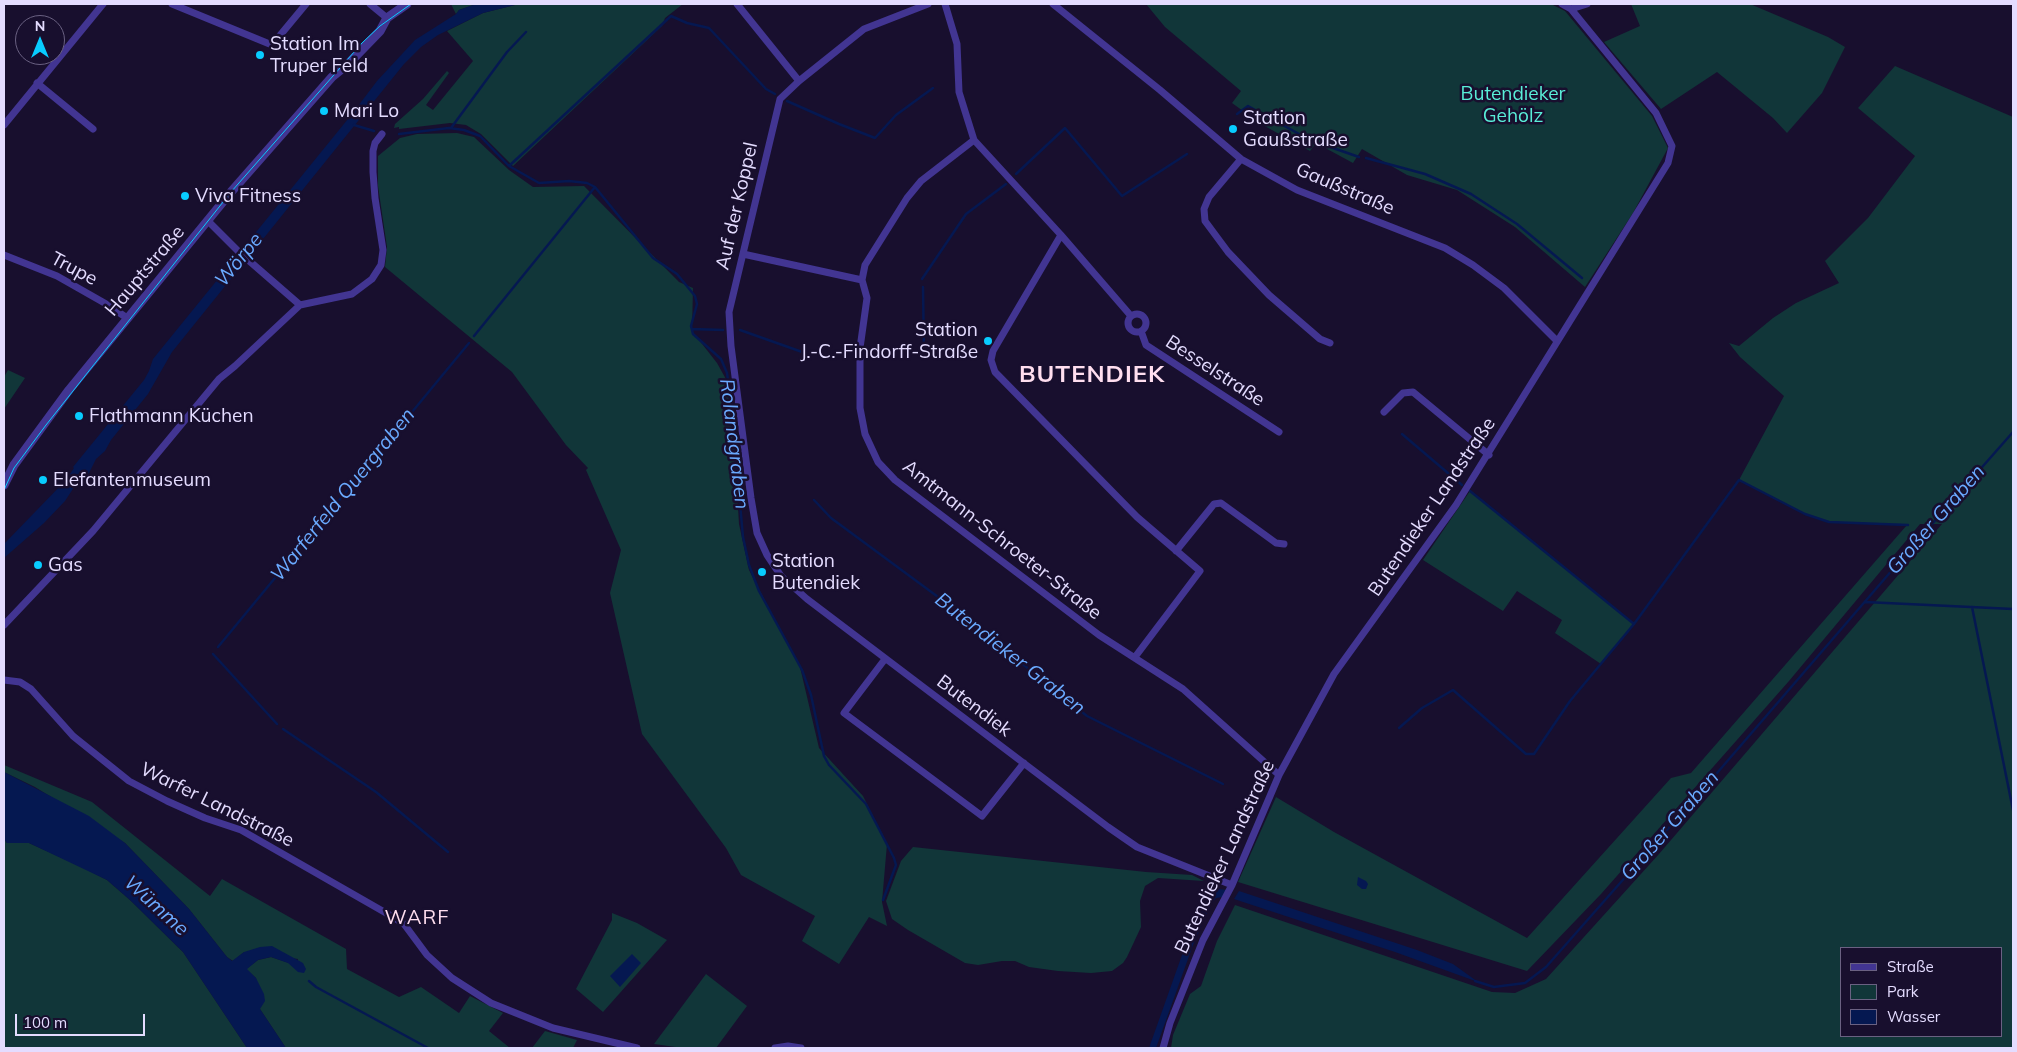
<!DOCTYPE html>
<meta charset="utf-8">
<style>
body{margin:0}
#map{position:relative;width:2017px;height:1052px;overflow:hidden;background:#180f2e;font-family:Mulish,sans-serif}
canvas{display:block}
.frame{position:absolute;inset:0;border:5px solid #e4dcff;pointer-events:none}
.legend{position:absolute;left:1840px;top:947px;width:162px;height:90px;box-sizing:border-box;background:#180f2e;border:1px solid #6a6182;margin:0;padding:6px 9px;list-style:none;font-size:15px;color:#e4dcff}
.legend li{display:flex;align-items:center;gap:10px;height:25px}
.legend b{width:25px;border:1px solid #6a6182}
.north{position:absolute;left:15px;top:15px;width:50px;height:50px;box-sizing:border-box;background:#180f2e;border:1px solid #6a6182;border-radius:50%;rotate:0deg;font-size:14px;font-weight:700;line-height:20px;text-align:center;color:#e4dcff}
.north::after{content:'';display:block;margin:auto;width:18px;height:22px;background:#08ccff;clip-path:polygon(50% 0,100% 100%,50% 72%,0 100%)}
.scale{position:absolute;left:15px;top:1014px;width:130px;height:22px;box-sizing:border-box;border:2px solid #e4dcff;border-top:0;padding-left:6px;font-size:15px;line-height:18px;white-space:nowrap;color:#e4dcff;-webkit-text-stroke:4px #180f2e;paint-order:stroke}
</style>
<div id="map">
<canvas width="2017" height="1052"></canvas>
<div class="frame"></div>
<ul class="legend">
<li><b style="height:6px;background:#423592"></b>Straße</li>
<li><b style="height:14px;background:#113639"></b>Park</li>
<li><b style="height:14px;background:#051851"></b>Wasser</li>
</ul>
<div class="north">N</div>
<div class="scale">100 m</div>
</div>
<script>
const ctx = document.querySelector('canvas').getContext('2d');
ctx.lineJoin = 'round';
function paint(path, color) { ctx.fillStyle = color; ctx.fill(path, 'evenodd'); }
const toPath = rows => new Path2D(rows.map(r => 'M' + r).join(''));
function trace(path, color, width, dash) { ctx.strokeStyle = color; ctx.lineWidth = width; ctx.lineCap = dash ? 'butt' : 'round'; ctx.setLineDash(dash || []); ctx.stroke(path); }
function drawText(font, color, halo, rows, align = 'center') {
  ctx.font = font + ' Mulish,sans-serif'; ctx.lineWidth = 5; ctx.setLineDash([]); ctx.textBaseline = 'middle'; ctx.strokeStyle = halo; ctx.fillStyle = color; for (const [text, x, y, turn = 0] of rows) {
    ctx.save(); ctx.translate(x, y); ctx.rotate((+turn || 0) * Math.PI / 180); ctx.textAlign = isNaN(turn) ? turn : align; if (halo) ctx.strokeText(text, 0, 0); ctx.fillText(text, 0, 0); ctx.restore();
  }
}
paint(toPath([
 [451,4,476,4,459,10,456,14],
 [519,4,683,4,665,18,662,26,513,166,481,134,466,125,450,123,399,129,399,127,394,128,395,124,423,99,447,71,449,73,426,105,433,110,473,61,447,31,483,13],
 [1146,4,1551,4,1565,11,1652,116,1668,148,1633,213,1585,287,1515,227,1457,190,1407,175,1362,149,1353,163,1316,143,1310,151,1261,124,1232,103,1241,91,1165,27],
 [1631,4,1750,4,1828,37,1845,47,1822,93,1787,133,1773,118,1717,72,1661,109,1604,42,1640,26],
 [1895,66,2013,117,2013,1048,1171,1048,1173,1035,1190,994,1201,986,1217,941,1235,905,1492,992,1515,993,1546,979,1659,854,1942,524,1920,524,1789,681,1601,894,1527,971,1238,882,1276,797,1334,832,1527,938,1671,778,1691,773,1907,525,1829,522,1805,514,1739,480,1784,396,1740,357,1729,343,1739,346,1773,318,1796,303,1839,283,1825,261,1868,218,1915,156,1858,108],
 [1841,948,2001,948,2001,1036,1841,1036],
 [457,133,474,137,509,170,533,187,584,186,679,282,693,288,692,331,717,363,727,381,736,474,739,524,749,570,800,667,819,748,863,796,887,844,882,902,887,926,869,917,839,964,802,941,815,916,741,875,726,848,642,734,610,593,621,550,586,470,588,468,566,445,512,372,385,267,387,247,378,186,378,156,400,138,417,134],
 [8,370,25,378,4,409,4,377],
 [1470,491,1634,624,1601,664,1555,633,1562,620,1517,591,1503,611,1423,560],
 [4,765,92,802,210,896,222,879,346,949,347,969,399,997,421,987,459,1013,470,996,503,1013,489,1031,510,1048,286,1048,260,1009,256,978,246,969,258,960,271,957,289,963,295,968,298,959,244,952,233,961,227,957,189,909,125,843,35,787,4,772],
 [4,839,7,843,29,843,80,866,107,880,130,900,183,952,247,1048,4,1048],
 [913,847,1146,872,1192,875,1204,881,1158,878,1145,886,1140,901,1141,927,1127,957,1123,963,1112,971,1091,973,1058,971,1029,967,1015,961,1002,961,978,965,965,963,908,930,892,919,886,901,901,861],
 [612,913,637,923,667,940,603,1012,576,989,612,920],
 [706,974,747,1006,716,1048,683,1048,654,1044],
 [545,1031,577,1040,573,1048,532,1048]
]), '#113639');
paint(toPath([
 [476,4,519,4,483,13,438,35,421,47,404,64,172,352,148,394,111,440,105,451,96,459,89,473,86,477,82,475,65,501,44,523,4,558,4,544,66,480,74,468,73,467,144,380,149,371,153,359,352,114,377,81,415,40,456,14,459,10],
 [4,772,89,816,125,843,189,909,227,957,232,961,244,952,260,947,272,946,303,963,306,969,304,973,298,972,288,963,271,957,258,960,247,969,256,978,264,994,265,1001,260,1009,286,1048,247,1048,183,952,130,900,107,880,29,843,7,843,4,839],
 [1358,877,1366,881,1368,884,1366,889,1362,889,1357,885],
 [1219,889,1227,890,1223,897,1216,898,1211,904,1193,945,1156,1048,1149,1048,1193,924,1213,891],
 [1239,891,1417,950,1453,964,1478,982,1395,952,1234,899],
 [632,954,641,963,620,987,610,976]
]), '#051851');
trace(toPath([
 [787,101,839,124,875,138,896,115,933,88],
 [1237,114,1248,106,1310,140,1359,157],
 [354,125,374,131],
 [451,128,507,52,526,32],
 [399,134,449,128,464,130,480,136,509,166,539,183,569,181,587,183,595,187,653,258,677,274,695,296,697,304,691,326,693,334,721,359,727,373,731,402,743,537,749,565,759,591,802,670,811,695,824,756,829,765,866,804,894,858,896,865,883,900],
 [1366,158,1425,174,1471,194,1517,224,1582,278],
 [509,166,671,16,687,23,709,28,766,89,775,94],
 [1016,174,1065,128,1122,196,1187,154],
 [922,279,966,214,1006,184],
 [923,287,924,356],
 [692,329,723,330],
 [740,330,805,353],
 [474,336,595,187],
 [1402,434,1462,485],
 [814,500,831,518,953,608,1087,716,1223,784],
 [1865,602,2013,609],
 [1972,607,2013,810],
 [1634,624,1739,480,1805,514,1829,522,1908,525],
 [218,647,469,343],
 [213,654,277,724],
 [1399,728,1422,708,1453,690,1526,754,1534,754,1570,701,1634,624,1470,491],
 [283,729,376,792,448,852],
 [309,981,316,987,428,1048],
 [1475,981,1494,987,1525,983,1546,967,1711,780,1925,532,2013,432]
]), '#051851', 2.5);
trace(toPath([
 [172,4,272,45,306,4],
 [370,4,387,18],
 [737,4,799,81],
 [928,4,864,29,799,81,780,99,729,312,731,346,751,498,757,533,767,555,781,576,807,599,1108,827,1137,847,1232,885],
 [945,4,957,44,959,92,974,140,1061,235,993,351,991,360,995,372,1137,517,1200,571,1135,657],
 [1053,4,1160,90,1241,159,1297,190,1445,248,1473,265,1504,288,1557,341],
 [1571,9,1587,4],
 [37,83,93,129],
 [4,125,103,4],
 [1241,159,1209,197,1204,209,1205,221,1228,252,1269,295,1320,339,1330,343],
 [208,221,239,252,300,305],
 [1061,235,1131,316],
 [743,254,862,280,867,298,860,348,860,408,865,434,878,462,895,480,1099,635,1183,689,1279,775],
 [4,255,57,276,108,305,127,318],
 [862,280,865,265,907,198,921,181,974,140],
 '1128 323a9 9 0 1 1 18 0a9 9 0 1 1-18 0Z',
 [1141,331,1146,345,1279,432],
 [1384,412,1403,393,1413,392,1489,455],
 [1176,551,1214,504,1221,503,1276,543,1284,544],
 [4,625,93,531,219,379,235,366,300,305,352,294,372,279,381,265,383,250,375,198,373,172,373,151,375,143,382,134],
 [885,659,844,713,982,816,1024,763],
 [4,680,20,682,31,689,73,736,129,781,167,801,205,818,241,830,393,917,404,924,427,955,452,978,491,1003,553,1028,637,1048],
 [775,1048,788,1046,801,1048],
 [1163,1048,1170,1023,1203,940,1232,885,1279,775,1334,674,1456,505,1668,163,1672,146,1656,113,1571,9,1562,4]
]), '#423592', 7);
trace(toPath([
 [4,485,14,465,69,390,231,192,332,77,349,63,380,31,387,18,407,4]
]), '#423592', 9);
trace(toPath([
 [4,490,14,468,46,425,231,192,362,43,380,26,411,4]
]), '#08ccff', 1);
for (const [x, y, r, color] of [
 [260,55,5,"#08ccff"],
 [324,111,5,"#08ccff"],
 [1233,129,5,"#08ccff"],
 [185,196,5,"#08ccff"],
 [988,341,5,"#08ccff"],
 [79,416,5,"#08ccff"],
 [43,480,5,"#08ccff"],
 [38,565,5,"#08ccff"],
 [762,572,5,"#08ccff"]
]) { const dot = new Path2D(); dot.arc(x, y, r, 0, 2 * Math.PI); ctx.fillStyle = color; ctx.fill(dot); trace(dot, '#180f2e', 2); }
drawText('19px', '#e4dcff', '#180f2e', [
 ["Station Im",270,44],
 ["Truper Feld",270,66],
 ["Mari Lo",334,111],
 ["Station",1243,118],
 ["Gaußstraße",1243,140],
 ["Viva Fitness",195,196],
 ["Station",978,330,"right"],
 ["J.-C.-Findorff-Straße",978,352,"right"],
 ["Flathmann Küchen",89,416],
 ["Elefantenmuseum",53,480],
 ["Station",772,561],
 ["Butendiek",772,583],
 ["Gas",48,565]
], 'left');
drawText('19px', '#59eed8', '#180f2e', [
 ["Butendieker",1513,94],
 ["Gehölz",1513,116]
]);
drawText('19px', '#e4dcff', '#180f2e', [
 ["Gaußstraße",1345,189,23],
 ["Auf der Koppel",737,206,-77],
 ["Trupe",74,269,28],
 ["Hauptstraße",145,271,-50],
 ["Besselstraße",1215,371,33],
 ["Butendieker Landstraße",1432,507,-56],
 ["Amtmann-Schroeter-Straße",1002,540,38],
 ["Butendiek",974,706,37],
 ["Warfer Landstraße",217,805,26],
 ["Butendieker Landstraße",1225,857,-65]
]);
drawText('italic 20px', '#6aaaff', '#180f2e', [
 ["Wörpe",239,260,-51],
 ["Rolandgraben",734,444,83],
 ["Warferfeld Quergraben",343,495,-51],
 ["Großer Graben",1936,520,-49],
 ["Butendieker Graben",1010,654,38],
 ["Großer Graben",1670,826,-49],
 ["Wümme",156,906,42]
]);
ctx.letterSpacing = '1px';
drawText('20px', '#ffdeef', '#180f2e', [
 ["WARF",417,918]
]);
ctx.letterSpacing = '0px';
ctx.letterSpacing = '1px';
drawText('bold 24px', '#ffdeef', '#180f2e', [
 ["BUTENDIEK",1092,375]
]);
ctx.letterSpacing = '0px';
</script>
